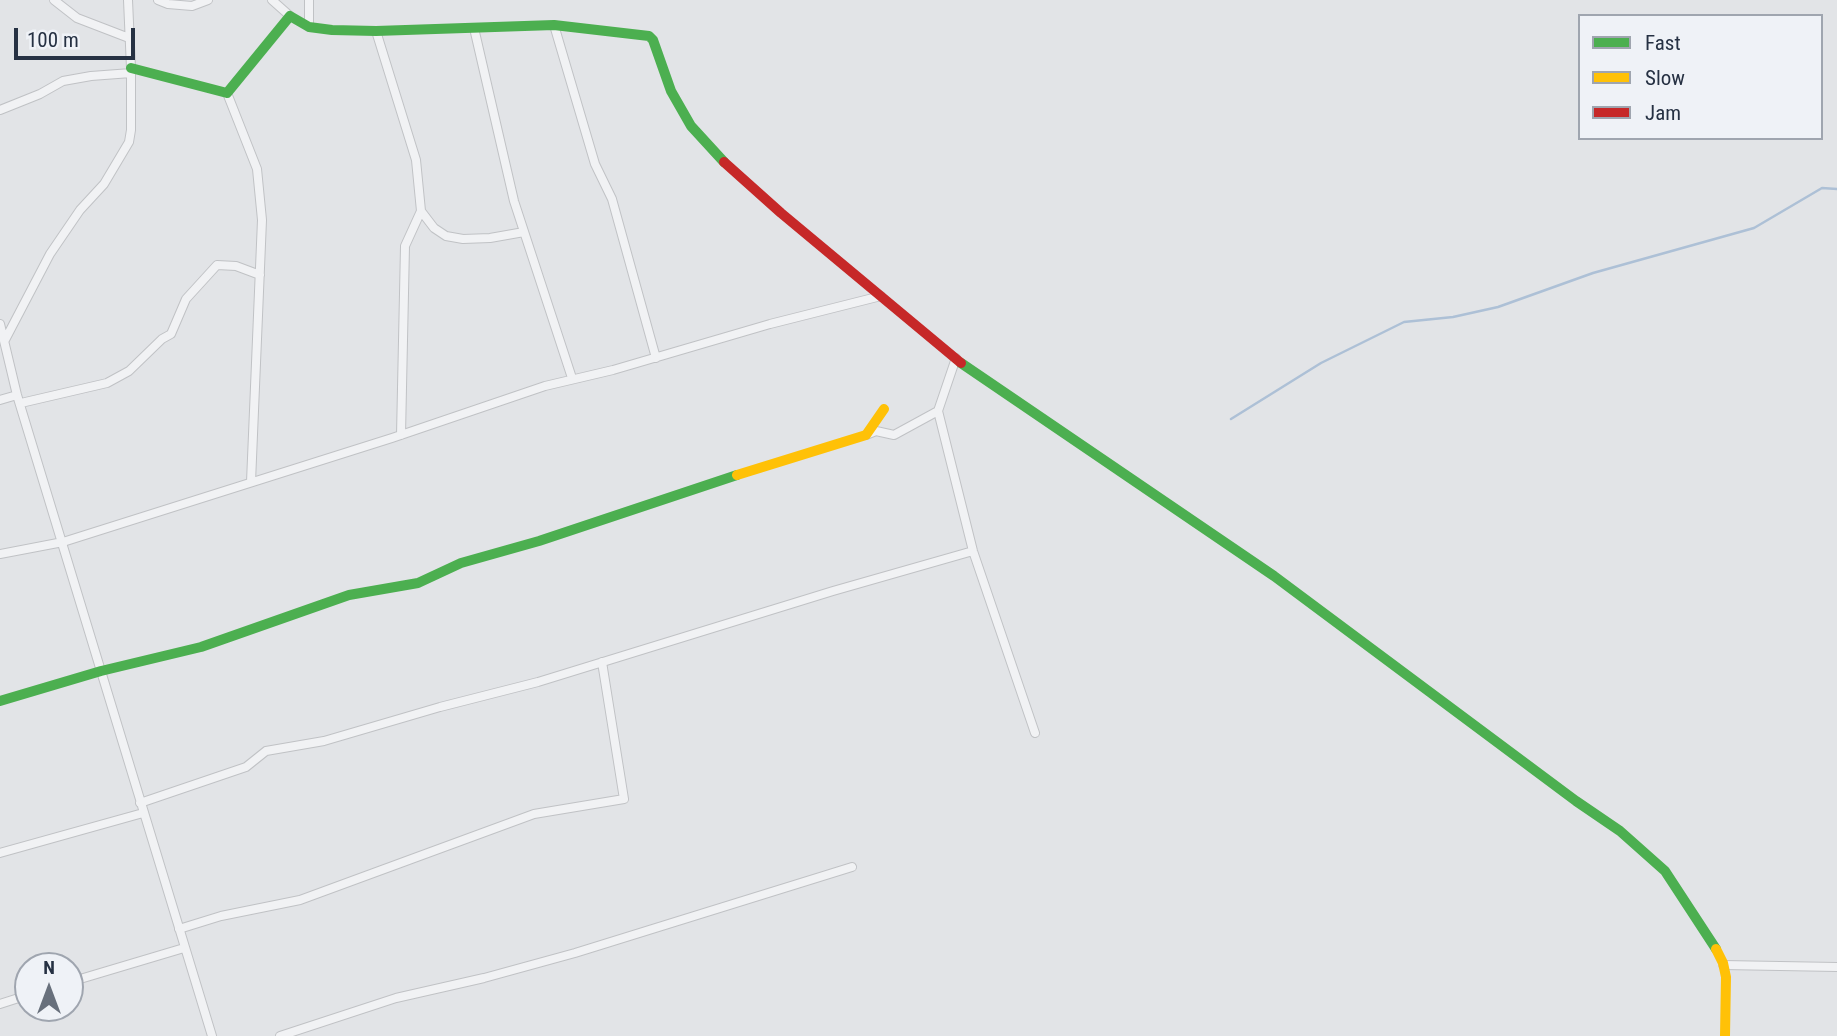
<!DOCTYPE html>
<style>
body{margin:0}
#map{position:relative;width:1837px;height:1036px;overflow:hidden;background:#e2e4e7;font-family:"Roboto Condensed",sans-serif}
canvas{display:block}
.legend{position:absolute;left:1578px;top:14px;width:245px;height:126px;box-sizing:border-box;background:#eff2f7;border:2px solid #9fa5af;margin:0;padding:9px 12px;list-style:none;font-size:21px;color:#263143}
.legend li{display:flex;align-items:center;gap:14px;height:35px}
.legend b{width:35px;border:2px solid #9fa5af}
.north{position:absolute;left:14px;top:952px;width:70px;height:70px;box-sizing:border-box;background:#eff2f7;border:2px solid #9fa5af;border-radius:50%;rotate:0deg;font-size:19px;font-weight:700;line-height:28px;text-align:center;color:#263143}
.north::after{content:'';display:block;margin:auto;width:24px;height:32px;background:#68707c;clip-path:polygon(50% 0,100% 100%,50% 72%,0 100%)}
.scale{position:absolute;left:14px;top:28px;width:121px;height:32px;box-sizing:border-box;border:4px solid #263143;border-top:0;padding-left:9px;font-size:21px;line-height:24px;white-space:nowrap;color:#263143;-webkit-text-stroke:5px #eff2f7;paint-order:stroke}
</style>
<div id="map">
<canvas width="1837" height="1036"></canvas>
<ul class="legend">
<li><b style="height:9px;background:#4caf50"></b>Fast</li>
<li><b style="height:9px;background:#ffc107"></b>Slow</li>
<li><b style="height:9px;background:#c62828"></b>Jam</li>
</ul>
<div class="north">N</div>
<div class="scale">100 m</div>
</div>
<script>
const ctx = document.querySelector('canvas').getContext('2d');
ctx.lineJoin = 'round';
const toPath = rows => new Path2D(rows.map(r => 'M' + r).join(''));
function trace(path, color, width, dash) { ctx.strokeStyle = color; ctx.lineWidth = width; ctx.lineCap = dash ? 'butt' : 'round'; ctx.setLineDash(dash || []); ctx.stroke(path); }
trace(toPath([
 [1231,419,1321,363,1404,322,1453,317,1498,307,1593,273,1754,228,1822,188,1837,189]
]), '#adc0d6', 2.5);
const street = toPath([
 [54,0,77,18,129,38],
 [158,0,168,4,192,6,208,0],
 [272,0,290,16],
 [554,25,595,164,612,199,656,358],
 [309,27,309,0],
 [474,28,514,201,572,378],
 [376,31,416,160,421,211,405,246,401,435],
 [227,93,257,169,262,220,251,482],
 [0,110,40,94,63,81,91,76,131,73],
 [421,211,434,228,446,236,463,239,490,238,524,232],
 [0,324,17,395,212,1036],
 [5,340,50,254,80,210,104,184,129,142,131,130,131,68,128,0],
 [956,358,938,411,973,551,1035,733],
 [0,400,17,395],
 [21,403,107,383,129,371,162,339,171,334,186,299,217,265,236,266,260,275],
 [866,435,876,431,894,435,938,411],
 [0,554,63,542,392,438,545,386,613,370,770,324,881,296],
 [140,803,246,767,266,751,324,741,440,707,538,682,833,591,973,551],
 [0,853,143,813],
 [179,929,221,916,300,900,534,814,624,799,602,662],
 [1723,965,1837,967],
 [70,982,184,948],
 [0,1004,28,995],
 [280,1036,396,998,484,978,575,953,852,867]
]);
trace(street, '#c0c2c5', 10);
trace(street, '#f1f2f4', 8);
trace(toPath([
 [131,68,227,93,290,16,309,27,332,30,376,31,554,25,649,36,653,40,671,91,691,126,724,162],
 [961,363,1274,576,1576,801,1620,831,1665,871,1716,949],
 [0,701,101,671,201,647,349,595,418,583,461,563,539,541,737,475]
]), '#4caf50', 10);
trace(toPath([
 [737,475,866,435,884,409],
 [1716,949,1723,963,1726,977,1725,1036]
]), '#ffc107', 10);
trace(toPath([
 [724,162,781,213,961,363]
]), '#c62828', 10);
</script>
